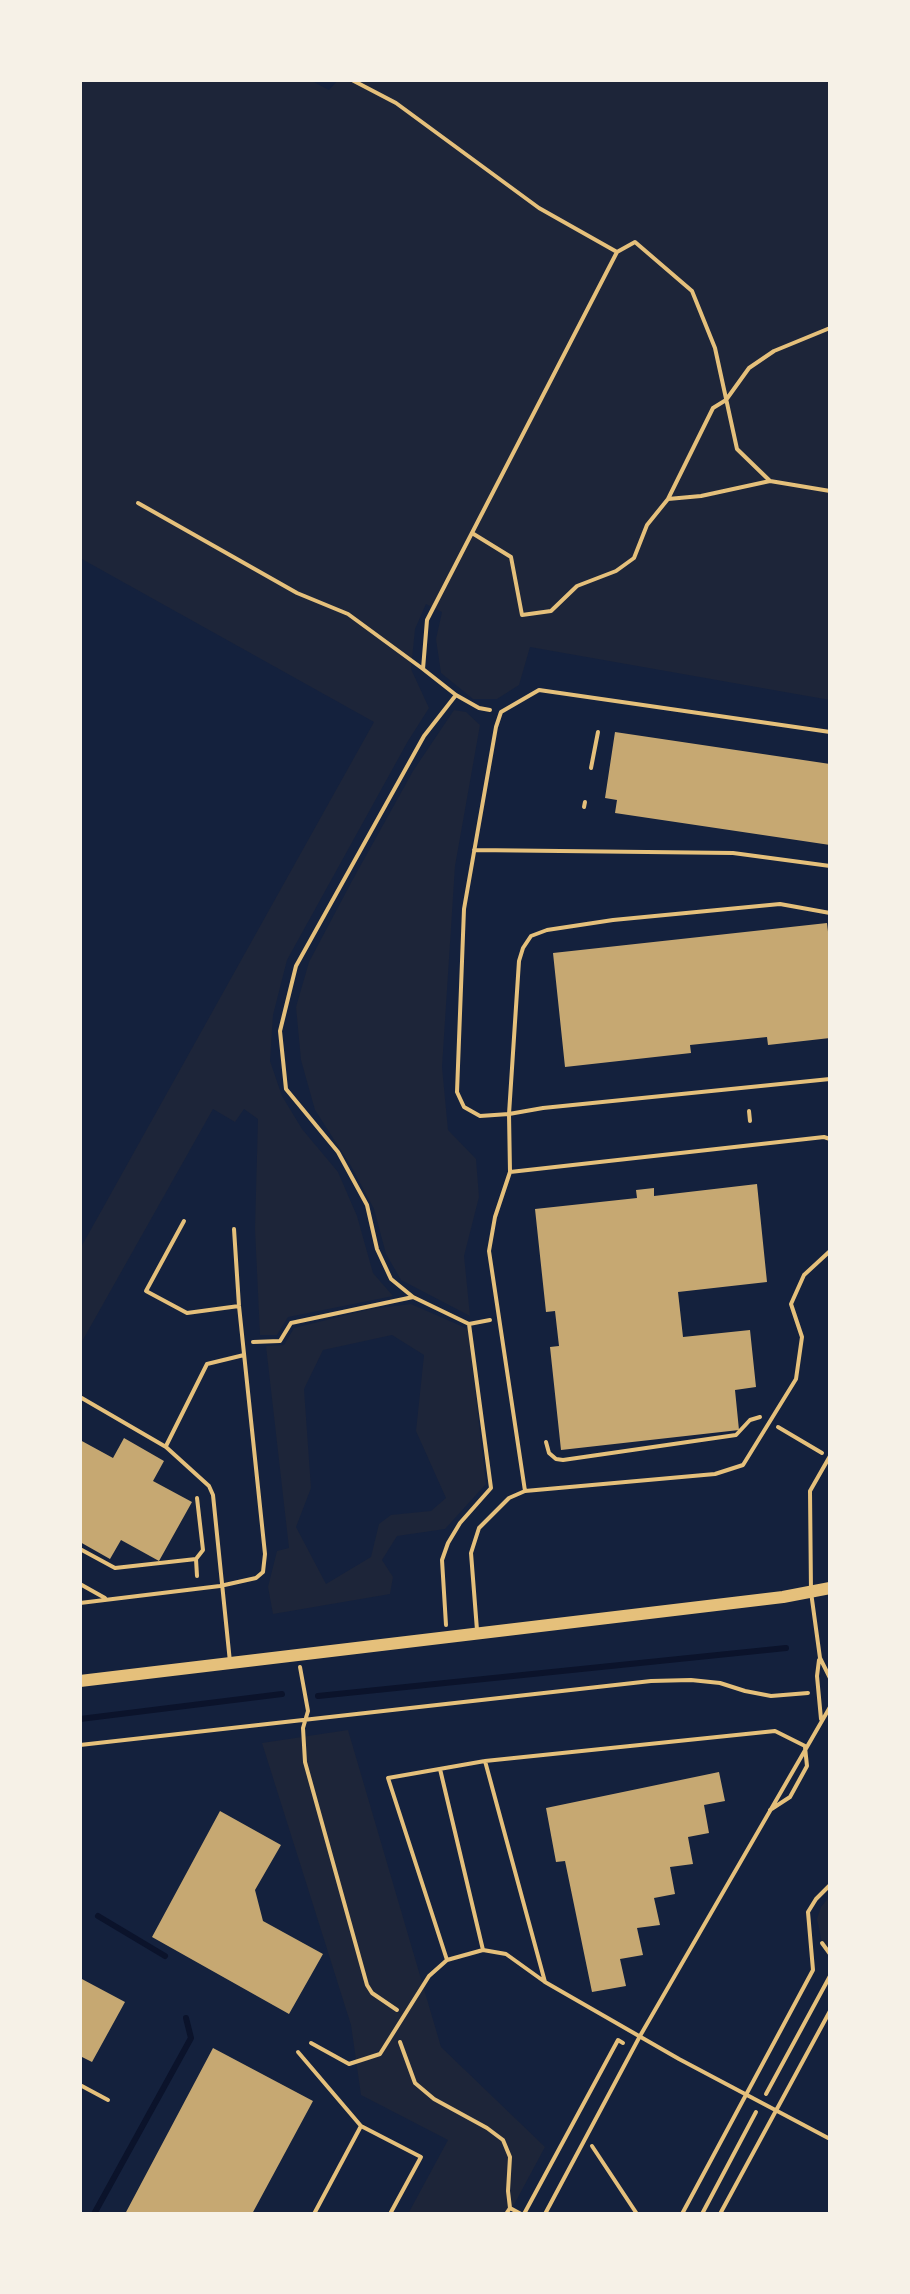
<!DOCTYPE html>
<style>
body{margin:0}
#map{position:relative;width:910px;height:2294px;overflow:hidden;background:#14213d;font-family:Inter,sans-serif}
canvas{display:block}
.frame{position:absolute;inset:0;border:82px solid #f6f1e7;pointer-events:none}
</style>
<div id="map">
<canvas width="910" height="2294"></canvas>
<div class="frame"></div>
</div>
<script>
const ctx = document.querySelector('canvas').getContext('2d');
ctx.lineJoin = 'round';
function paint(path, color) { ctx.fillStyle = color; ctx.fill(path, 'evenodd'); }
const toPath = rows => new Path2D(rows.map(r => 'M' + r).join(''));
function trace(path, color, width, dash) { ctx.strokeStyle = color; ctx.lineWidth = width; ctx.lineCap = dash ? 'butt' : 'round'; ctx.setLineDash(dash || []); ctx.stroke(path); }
paint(toPath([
 [80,80,310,80,329,90,338,80,830,80,830,700,530,647,519,685,497,699,473,699,441,673,436,639,442,612,426,604,415,629,411,669,429,708,408,741,287,960,273,1015,270,1061,282,1096,302,1129,338,1172,357,1216,373,1273,393,1296,288,1317,277,1335,260,1335,255,1229,258,1119,244,1109,235,1122,213,1109,80,1345,80,1249,374,722,80,558],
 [454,710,466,712,480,725,455,866,442,1067,448,1130,476,1159,479,1197,464,1256,470,1316,401,1280,386,1254,374,1209,351,1166,315,1110,301,1060,296,1007,309,962,353,879,413,771],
 [411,1304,468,1329,486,1484,445,1529,397,1536,382,1560,393,1577,390,1594,273,1614,268,1587,277,1551,289,1548,266,1346,284,1345,294,1328,371,1309],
 [392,1335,424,1355,416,1431,446,1498,431,1511,391,1515,379,1524,371,1557,326,1584,296,1527,311,1488,304,1389,323,1350],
 [348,1730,441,2047,545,2147,509,2214,408,2214,448,2140,361,2095,351,2025,262,1743],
 [830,1896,830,1954,822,1943,817,1919,821,1907]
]), '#1d2539');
trace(toPath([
 [318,1696,786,1648],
 [80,1719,282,1694],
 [98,1916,165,1956],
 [94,2214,191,2038,186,2018]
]), '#0b132b', 6);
paint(toPath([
 [615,732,830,764,830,845,615,813,617,800,605,798],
 [827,923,830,949,830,1038,768,1045,767,1037,690,1045,691,1053,565,1067,553,953],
 [757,1184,767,1282,678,1292,683,1337,750,1330,756,1387,735,1390,739,1430,561,1450,550,1347,559,1346,555,1311,546,1312,535,1209,637,1198,636,1190,654,1188,654,1196],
 [124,1438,164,1461,153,1481,192,1502,159,1561,121,1540,110,1559,80,1542,80,1440,113,1458],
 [719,1772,725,1801,704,1805,709,1833,688,1837,693,1864,670,1867,675,1894,654,1898,660,1925,637,1928,643,1955,620,1959,626,1986,592,1992,565,1861,556,1862,546,1808],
 [220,1811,281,1845,255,1890,263,1921,323,1954,289,2014,152,1937],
 [80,1978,125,2002,92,2062,80,2056],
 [213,2048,313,2101,252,2214,125,2214]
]), '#c6a872');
trace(toPath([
 [352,80,396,103,539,208,617,252,427,620,423,669,456,695,424,736,296,966,280,1031,286,1089,338,1152,367,1205,377,1249,391,1279,413,1297,469,1324,491,1488,460,1523,448,1543,442,1560,446,1625],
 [617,252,635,242,692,291,715,348,737,449,770,481,830,491],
 [668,499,713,408,726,400,749,368,774,351,830,328],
 [138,503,297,593,348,614,423,669],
 [472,533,511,557,522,615,551,611,577,586,616,571,634,558,647,525,668,499,701,496,770,481],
 [456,695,479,708,490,710],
 [591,768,598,732],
 [584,807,585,802],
 [749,1111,750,1121],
 [469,1324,490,1320],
 [253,1342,280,1341,291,1323,413,1297],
 [778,1427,822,1453],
 [546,1442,549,1453,556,1459,563,1460,736,1435,750,1420,760,1417],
 [80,1549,115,1568,196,1559,203,1550,197,1498],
 [196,1559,197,1576],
 [300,1667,308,1711,303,1728,305,1762,367,1985,372,1993,397,2010],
 [80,1745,651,1681,691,1680,720,1683,745,1691,771,1696,808,1693],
 [822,1943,830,1954],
 [400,2042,415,2083,434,2099,487,2128,503,2140,510,2157,508,2191,510,2208,506,2214],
 [766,2094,830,1976],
 [592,2146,637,2214],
 [510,2208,521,2214],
 [524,2214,618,2040,623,2043],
 [702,2214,756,2112]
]), '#e5c07b', 4);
trace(toPath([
 [474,850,733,853,830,866],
 [830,913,780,904,613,920,547,930,531,936,523,948,519,961,509,1114,543,1108,830,1079],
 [510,1172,824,1137,830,1139],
 [184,1221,146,1291,187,1313,239,1306],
 [80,1397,166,1447,209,1486,213,1495,230,1662],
 [166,1446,207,1364,244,1355],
 [830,1456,810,1491,811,1592,820,1658,830,1678],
 [525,1491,715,1474,743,1465,796,1379,802,1337,791,1304,804,1275,830,1251],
 [80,1584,105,1598],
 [80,1603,220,1586,256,1578,263,1572,265,1554,239,1306,234,1229],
 [477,1630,471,1553,479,1528,509,1498,525,1491,489,1251,495,1217,510,1172,509,1114,480,1116,464,1107,457,1092,464,909,496,727,501,712,539,690,830,732],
 [819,1660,817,1676,821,1719],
 [485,1761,545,1982],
 [440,1769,483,1950],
 [770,1810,790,1797,807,1766,805,1747],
 [447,1960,388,1778,485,1761,775,1731,805,1746],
 [311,2043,349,2064,380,2054,429,1976,447,1960,483,1950,506,1954,545,1982,679,2059,830,2139],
 [298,2052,361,2126,421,2157,390,2214],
 [80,2085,108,2100],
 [314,2214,361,2126],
 [545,2214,640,2036,830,1707],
 [682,2214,813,1970,808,1912,816,1899,830,1885],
 [720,2214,830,2011]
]), '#e5c07b', 4);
trace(toPath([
 [80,1681,783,1597,830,1588]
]), '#e5c07b', 12);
</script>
